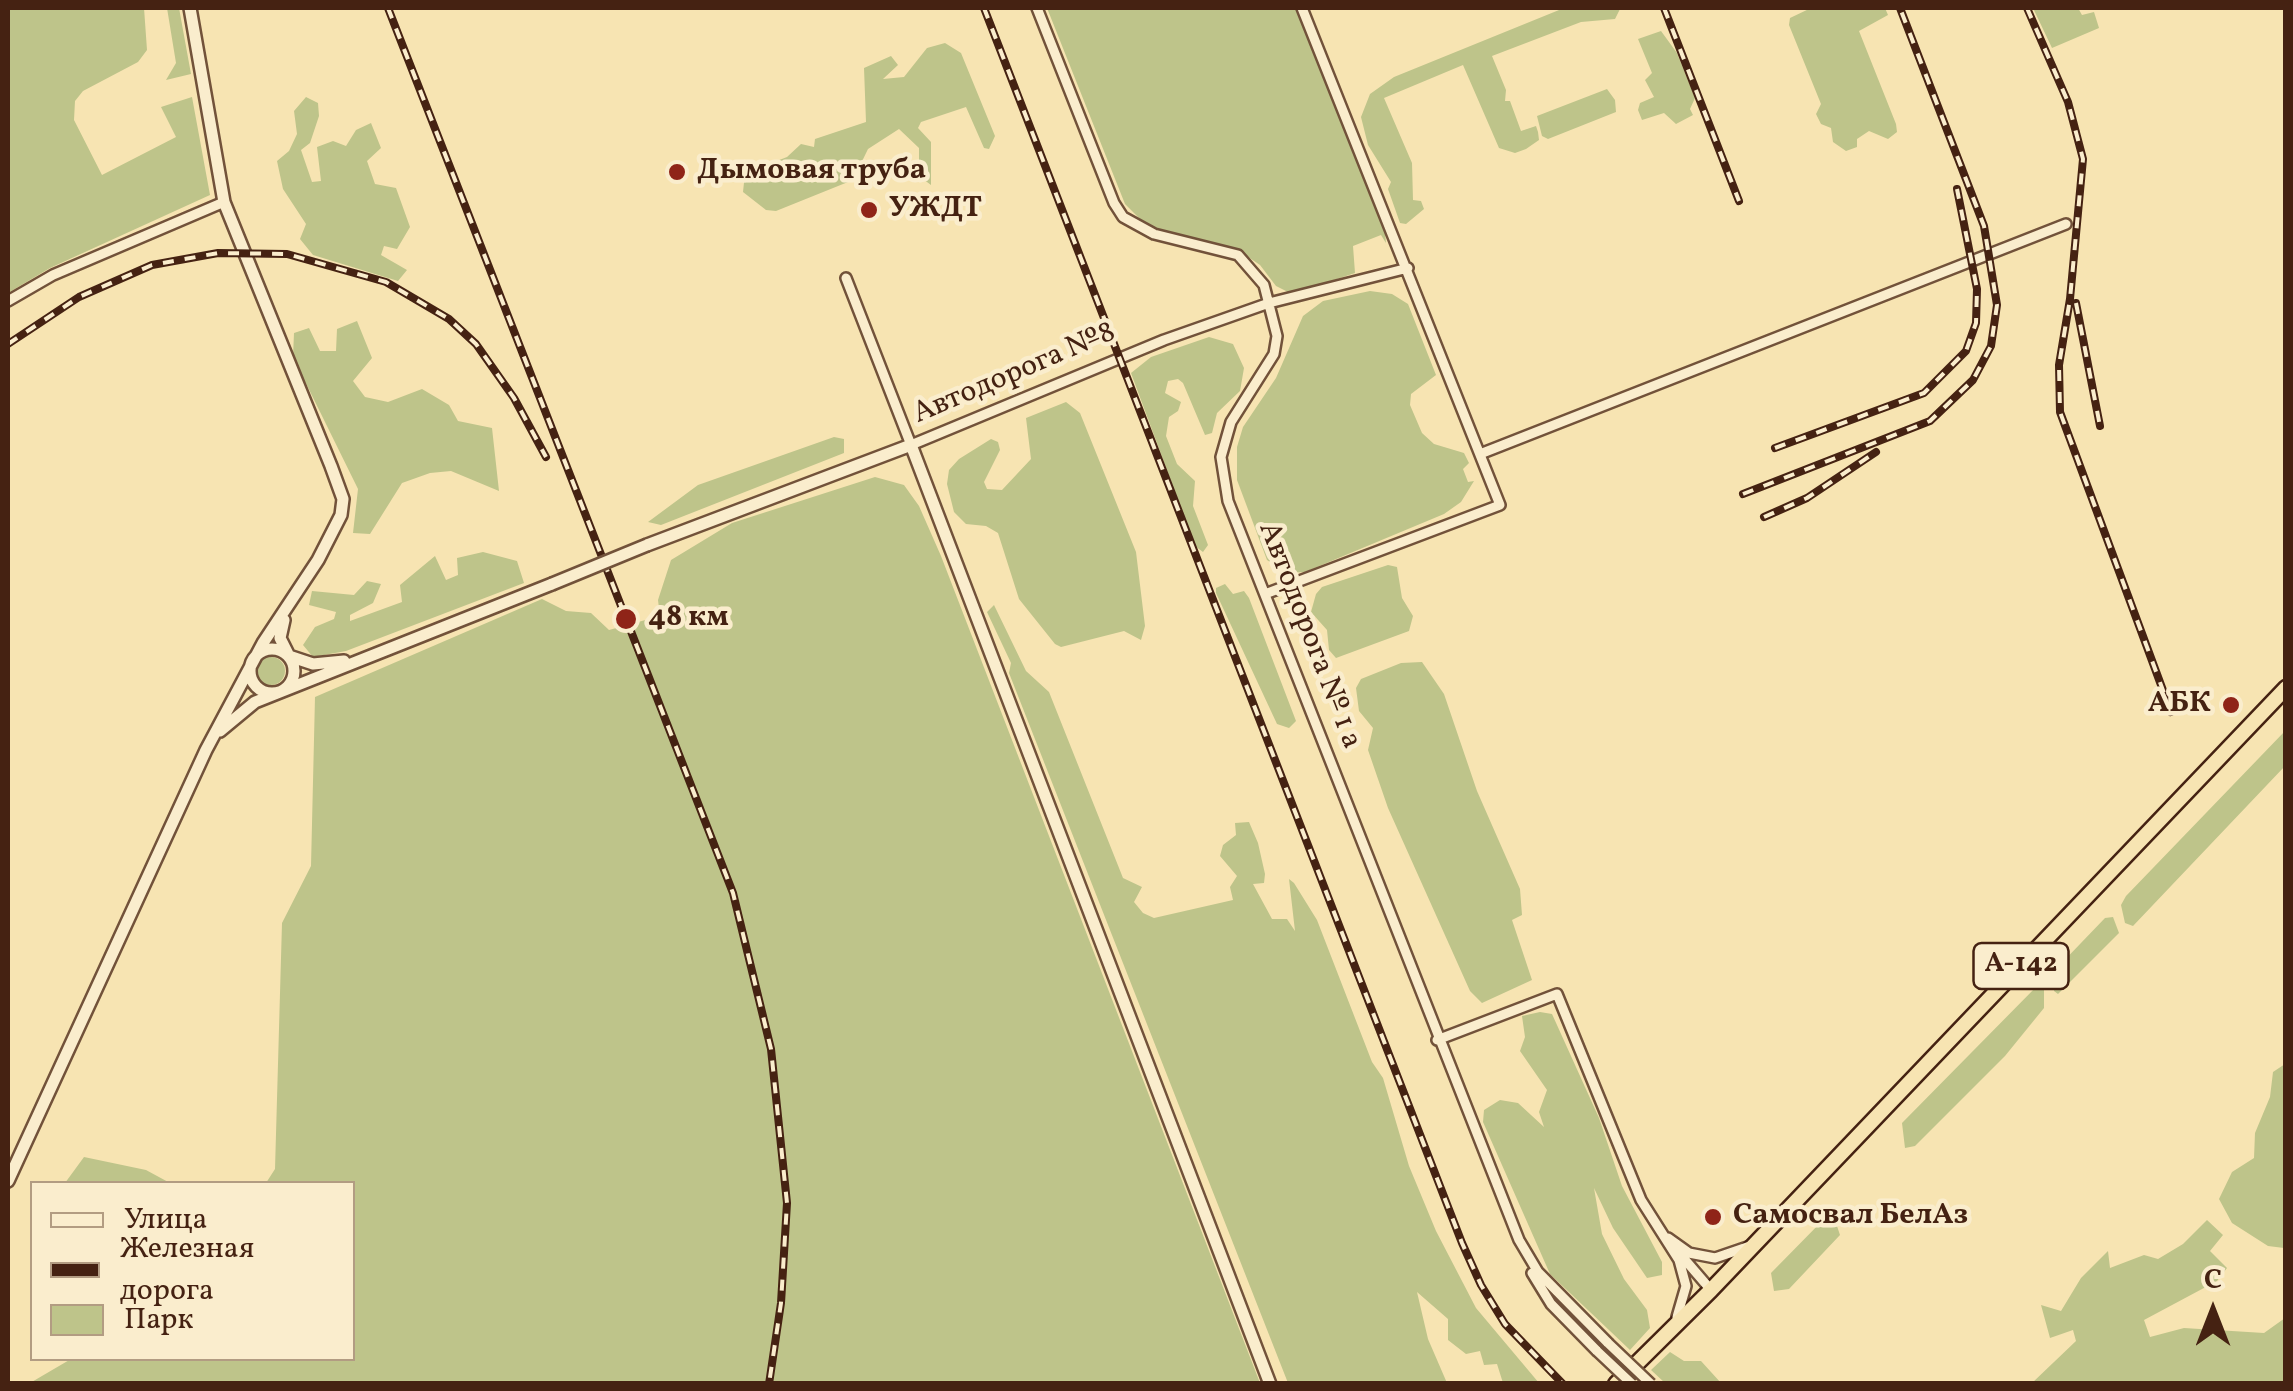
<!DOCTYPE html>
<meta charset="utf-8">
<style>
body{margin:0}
#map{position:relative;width:2293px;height:1391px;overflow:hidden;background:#f7e4b2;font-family:Vollkorn,serif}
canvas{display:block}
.frame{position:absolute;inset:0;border:10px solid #452212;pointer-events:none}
.legend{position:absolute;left:30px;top:1181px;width:325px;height:180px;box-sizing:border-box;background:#faedcd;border:2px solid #b29c82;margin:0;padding:12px 18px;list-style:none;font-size:30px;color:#452212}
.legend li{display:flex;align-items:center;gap:20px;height:50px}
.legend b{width:50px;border:2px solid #b29c82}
.north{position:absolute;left:2163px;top:1261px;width:100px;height:100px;-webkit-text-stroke:8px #faedcd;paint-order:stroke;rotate:0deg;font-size:28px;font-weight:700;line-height:40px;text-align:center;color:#452212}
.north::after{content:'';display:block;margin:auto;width:35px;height:45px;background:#452212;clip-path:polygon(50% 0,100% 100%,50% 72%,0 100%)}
</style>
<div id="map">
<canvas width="2293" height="1391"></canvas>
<div class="frame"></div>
<ul class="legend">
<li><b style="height:12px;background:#faedcd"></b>Улица</li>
<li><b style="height:12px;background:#452212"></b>Железная дорога</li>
<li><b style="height:28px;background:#bec48a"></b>Парк</li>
</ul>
<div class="north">С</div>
</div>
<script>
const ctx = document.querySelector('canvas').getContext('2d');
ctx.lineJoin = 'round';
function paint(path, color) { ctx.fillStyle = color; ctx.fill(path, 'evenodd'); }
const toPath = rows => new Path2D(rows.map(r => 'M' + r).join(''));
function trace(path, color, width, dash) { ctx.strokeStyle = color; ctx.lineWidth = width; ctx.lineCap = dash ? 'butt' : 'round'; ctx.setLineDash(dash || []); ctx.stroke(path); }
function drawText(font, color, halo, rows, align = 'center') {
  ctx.font = font + ' Vollkorn,serif'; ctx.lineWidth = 9; ctx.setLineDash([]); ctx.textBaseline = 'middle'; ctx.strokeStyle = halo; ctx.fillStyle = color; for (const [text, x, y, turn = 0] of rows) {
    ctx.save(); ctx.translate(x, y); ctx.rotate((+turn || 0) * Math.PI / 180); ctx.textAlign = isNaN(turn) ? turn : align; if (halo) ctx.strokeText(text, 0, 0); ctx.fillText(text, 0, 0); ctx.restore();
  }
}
paint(toPath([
 [8,8,144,8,147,50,138,62,83,91,75,101,74,120,102,175,176,137,161,107,192,97,210,195,50,268,8,293],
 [167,8,179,8,191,74,166,80,176,63],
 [1047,8,1297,8,1384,222,1386,243,1381,235,1353,246,1355,273,1292,294,1276,286,1260,265,1235,248,1147,226,1125,204],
 [1564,8,1620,9,1615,19,1581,22,1492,56,1506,90,1505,101,1510,101,1521,131,1536,126,1538,132,1539,140,1526,149,1515,153,1499,148,1463,65,1384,98,1412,163,1413,200,1421,201,1424,209,1406,224,1400,223,1388,189,1391,182,1368,145,1361,117,1370,94,1394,77],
 [1811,8,1885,8,1888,15,1859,31,1896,124,1897,132,1888,139,1869,131,1857,139,1857,147,1846,151,1833,142,1831,128,1821,124,1816,114,1821,104,1789,25,1790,18],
 [2033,8,2078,8,2082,15,2094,12,2099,28,2052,48],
 [1661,31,1677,53,1695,98,1690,109,1693,115,1676,124,1664,113,1642,120,1638,110,1640,103,1654,97,1645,80,1652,73,1638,39],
 [945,43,961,53,995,136,989,149,984,148,966,107,921,122,918,128,931,142,931,185,919,176,919,148,899,129,868,149,853,180,776,211,766,210,743,192,746,164,764,166,787,157,801,144,814,147,815,139,866,122,864,68,891,56,898,65,883,79,904,77,927,48],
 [1607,89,1615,100,1616,112,1548,139,1542,136,1537,116],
 [306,97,318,103,319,116,310,143,301,150,312,182,321,181,317,147,333,141,346,146,356,130,371,123,381,148,367,161,375,184,396,188,410,227,397,249,384,246,381,255,407,270,398,281,313,255,300,239,306,224,283,189,277,161,289,151,297,134,294,111],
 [1370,291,1392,294,1408,304,1436,375,1411,394,1410,405,1422,433,1434,444,1464,453,1469,463,1463,469,1468,482,1474,481,1461,502,1444,514,1305,572,1287,573,1267,560,1237,480,1237,447,1243,427,1276,378,1303,316,1323,301],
 [357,321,372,358,353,381,365,397,388,402,422,389,449,405,458,421,492,428,499,491,451,471,430,473,402,483,370,534,353,533,358,489,293,357,294,333,309,328,320,351,336,351,337,329],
 [1209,337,1233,344,1244,368,1240,391,1217,413,1212,433,1205,435,1183,383,1178,379,1168,381,1165,393,1181,402,1178,411,1169,417,1166,436,1177,464,1195,481,1193,506,1208,545,1203,552,1195,546,1131,373,1151,357],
 [1066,402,1080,413,1136,552,1145,626,1141,640,1124,631,1061,647,1055,644,1019,599,998,533,986,526,966,524,954,512,947,484,949,470,959,459,991,439,998,442,1000,450,984,482,987,489,1002,490,1031,459,1026,418],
 [834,437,844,439,844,453,661,525,648,522,698,485],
 [875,477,904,485,919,506,941,556,1260,1383,30,1383,71,1359,352,1358,352,1184,266,1183,275,1169,282,923,311,866,315,697,542,599,566,611,591,613,609,630,660,616,658,600,671,560,732,523],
 [483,552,517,561,524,583,346,651,313,657,303,645,315,627,334,619,336,612,309,605,312,591,354,595,367,581,381,584,373,603,350,615,350,621,402,602,400,585,435,556,446,580,458,575,457,558],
 [1388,565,1397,567,1402,598,1413,616,1409,631,1336,658,1329,650,1327,630,1311,612,1316,594,1322,587],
 [1225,584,1233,594,1244,591,1249,598,1296,721,1289,728,1277,724,1216,593,1216,588],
 [994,605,1026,671,1049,692,1123,878,1142,887,1134,902,1143,913,1154,918,1233,900,1230,887,1237,876,1220,856,1223,845,1236,835,1235,823,1249,822,1258,843,1265,874,1264,883,1253,884,1272,919,1287,919,1295,931,1289,879,1294,883,1317,920,1372,1062,1383,1078,1409,1166,1436,1231,1476,1308,1539,1383,1503,1383,1497,1364,1484,1365,1480,1351,1466,1354,1448,1340,1448,1319,1417,1292,1428,1339,1447,1383,1288,1383,1009,673,1011,663,987,612],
 '257 671a14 14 0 1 1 28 0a14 14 0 1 1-28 0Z',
 [1422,662,1444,694,1477,791,1520,889,1522,915,1512,920,1532,980,1482,1003,1470,991,1388,808,1368,750,1373,728,1359,711,1356,688,1361,679,1401,663],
 [2285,731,2285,766,2133,926,2125,923,2121,905,2126,896],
 [2113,917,2119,933,2058,994,2054,991,2056,969,2105,918],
 [2038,985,2044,989,2044,1008,2005,1056,1915,1146,1905,1148,1902,1123],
 [1540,1012,1552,1014,1599,1118,1622,1186,1662,1262,1662,1275,1647,1278,1613,1228,1594,1188,1602,1234,1624,1279,1647,1310,1650,1328,1630,1350,1550,1274,1483,1122,1484,1110,1500,1100,1518,1103,1544,1127,1539,1112,1547,1090,1520,1051,1525,1037,1522,1016],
 [2285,1064,2286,1246,2284,1248,2268,1246,2232,1223,2219,1199,2232,1172,2254,1158,2255,1133,2270,1097,2273,1072],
 [84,1157,146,1170,170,1183,65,1183],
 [1826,1217,1834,1217,1840,1235,1789,1289,1774,1291,1771,1273],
 [2207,1220,2223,1235,2210,1251,2227,1268,2217,1281,2144,1320,2150,1337,2184,1328,2264,1333,2285,1318,2285,1381,2032,1383,2076,1341,2073,1330,2050,1338,2041,1305,2061,1311,2081,1278,2108,1251,2110,1268,2144,1255,2158,1259,2183,1244],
 [1670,1352,1684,1361,1701,1361,1721,1383,1665,1383,1651,1370]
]), '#bec48a');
const minor = toPath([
 [1037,8,1114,203,1123,217,1154,234,1238,255,1264,285,1277,336,1274,354,1231,422,1221,457,1228,501,1519,1240,1538,1272,1608,1343],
 [846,278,911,445,1164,340,1269,303,1408,268],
 [8,301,53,275,224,202],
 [1480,454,2066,224],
 [1265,594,1500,505,1302,8],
 [1437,1040,1557,994,1641,1200,1679,1260,1686,1286,1677,1317],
 [1668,1238,1689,1253,1715,1258,1750,1246],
 [1680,1254,1711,1290],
 [1532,1273,1551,1304,1597,1351]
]);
const tertiary = toPath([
 [647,545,911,445,1270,1384],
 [284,620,280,638,289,656,313,664,344,661],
 '250 671a22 22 0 1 1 44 0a22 22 0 1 1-44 0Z',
 [220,731,255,702,552,584],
 [8,1181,206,750,263,643,318,560,341,515,343,499,331,466,224,202,190,8]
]);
const trunk = toPath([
 [1616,1384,1711,1290,2286,688]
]);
trace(minor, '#72523a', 14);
trace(tertiary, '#72523a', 16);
trace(trunk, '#452212', 19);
trace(minor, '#faedcd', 9);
trace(tertiary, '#faedcd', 11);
trace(trunk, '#f7e4b2', 14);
const rail = toPath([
 [388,8,733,893,771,1049,787,1203,781,1303,769,1384],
 [984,8,1462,1243,1481,1285,1505,1324,1563,1384],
 [1664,8,1739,201],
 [2027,8,2068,102,2083,159,2070,299,2059,365,2060,412,2171,712],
 [2076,303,2100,426],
 [8,344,79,297,152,265,218,253,287,254,386,282,449,319,476,344,514,398,546,457],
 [1775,448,1924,393,1966,351,1976,323,1977,289,1957,189],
 [1743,494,1930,421,1973,380,1991,346,1997,305,1984,226,1900,8],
 [1764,517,1807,498,1876,452]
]);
trace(rail, '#452212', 8);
trace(rail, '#faedcd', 4, [11]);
const minorBridge = toPath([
 [1608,1343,1651,1384],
 [1597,1351,1632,1384]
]);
const tertiaryBridge = toPath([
 [552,584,647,545]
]);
trace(minorBridge, '#72523a', 14, []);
trace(tertiaryBridge, '#72523a', 16, []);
trace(minorBridge, '#faedcd', 9);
trace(tertiaryBridge, '#faedcd', 11);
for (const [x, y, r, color] of [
 [677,172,10,"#8f2418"],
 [869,210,10,"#8f2418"],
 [626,619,12,"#8f2418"],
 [2231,705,10,"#8f2418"],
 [1713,1217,10,"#8f2418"]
]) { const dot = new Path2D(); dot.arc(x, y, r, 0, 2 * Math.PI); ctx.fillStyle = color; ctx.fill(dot); trace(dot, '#faedcd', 4); }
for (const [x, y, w] of [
 [2021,966,95]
]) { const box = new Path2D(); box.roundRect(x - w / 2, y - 23, w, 46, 8); ctx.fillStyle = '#faedcd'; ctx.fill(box); trace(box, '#452212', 2.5); }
drawText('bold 28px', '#452212', null, [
 ["А-142",2021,966]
]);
drawText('bold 30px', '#452212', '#faedcd', [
 ["Дымовая труба",697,172],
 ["УЖДТ",889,210],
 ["48 км",648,619],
 ["АБК",2211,705,"right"],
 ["Самосвал БелАз",1733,1217]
], 'left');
drawText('30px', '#452212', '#faedcd', [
 ["Автодорога №8",1015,375,-23],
 ["Автодорога № 1 а",1308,636,69]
]);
</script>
